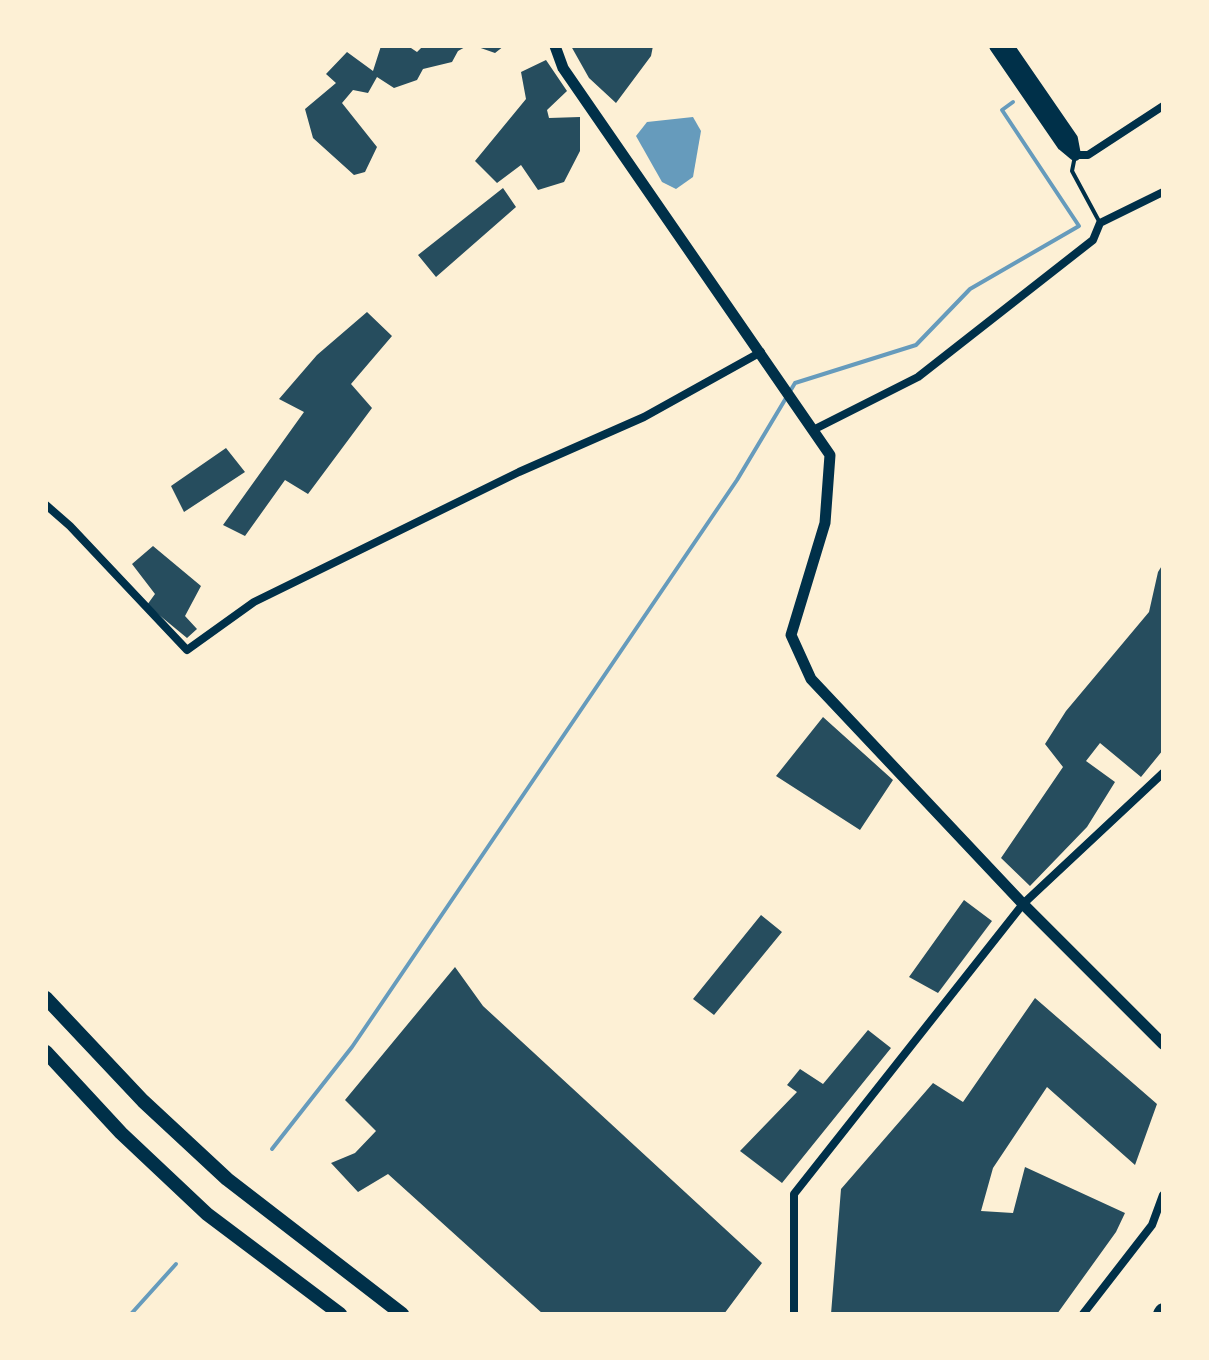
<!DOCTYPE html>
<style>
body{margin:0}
#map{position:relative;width:1209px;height:1360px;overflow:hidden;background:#fdf0d5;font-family:"PT Sans Narrow",sans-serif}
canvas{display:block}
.frame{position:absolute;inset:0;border:48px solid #fdf0d5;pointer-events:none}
</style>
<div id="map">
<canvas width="1209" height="1360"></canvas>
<div class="frame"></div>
</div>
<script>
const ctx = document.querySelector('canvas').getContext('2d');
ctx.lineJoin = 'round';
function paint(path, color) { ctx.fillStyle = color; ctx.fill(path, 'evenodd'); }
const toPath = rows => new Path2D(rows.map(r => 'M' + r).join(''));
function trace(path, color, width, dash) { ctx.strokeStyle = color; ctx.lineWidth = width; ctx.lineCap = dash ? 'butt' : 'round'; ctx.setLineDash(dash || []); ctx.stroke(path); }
paint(toPath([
 [693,117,701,131,693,177,676,189,662,182,636,136,647,122]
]), '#669bbc');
trace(toPath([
 [272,1149,352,1047,737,480,795,383,916,345,970,289,1079,226,1002,110,1013,102],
 [131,1314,176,1264]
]), '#669bbc', 4);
paint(toPath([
 [381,46,408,46,417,52,423,46,467,46,458,51,452,62,423,69,417,80,394,88,377,77,368,93,353,90,342,103,377,147,365,172,354,175,313,138,305,109,336,83,326,74,347,52,373,71],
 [475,46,504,46,495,53],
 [571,46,653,46,651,56,616,103,589,78],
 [546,60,567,91,547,110,549,118,580,117,580,151,564,182,538,190,521,165,497,183,475,161,526,99,521,72],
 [503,188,516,207,436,277,418,255],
 [367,312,392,336,351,384,372,408,308,494,285,480,245,536,223,525,304,412,279,399,317,355],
 [226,448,245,472,184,512,171,486],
 [153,546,201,586,185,616,197,629,187,638,147,605,155,594,132,564],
 [1163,564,1163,750,1141,777,1100,743,1086,761,1115,782,1087,827,1030,886,1001,858,1063,767,1045,744,1066,711,1149,612,1158,572],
 [823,717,893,780,860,830,776,776],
 [964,900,992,921,938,993,909,977],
 [761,915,782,932,714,1015,693,999],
 [455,967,483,1006,762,1263,724,1314,543,1314,388,1174,358,1192,331,1163,355,1153,376,1131,345,1100],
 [1035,998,1157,1104,1135,1165,1047,1087,993,1168,981,1211,1013,1213,1025,1167,1125,1213,1116,1232,1057,1314,831,1314,841,1189,933,1083,963,1102],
 [868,1030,891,1048,782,1183,740,1151,797,1092,787,1085,800,1069,823,1084]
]), '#264d5e');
trace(toPath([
 [1075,156,1072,171,1100,223]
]), '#003049', 4);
trace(toPath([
 [1075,155,1088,155,1163,106],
 [813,430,918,377,1093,240,1100,223,1163,192],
 [46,505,70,526,187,650,254,602,519,472,644,417,761,352],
 [794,1314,794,1194,1023,904,1163,773],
 [1083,1314,1152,1225,1163,1195]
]), '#003049', 8);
trace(toPath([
 [555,46,563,68,830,455,825,523,791,635,811,679,1023,904,1163,1044]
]), '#003049', 11);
trace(toPath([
 [995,46,1063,145,1075,155,1072,139,1008,46]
]), '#003049', 12);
trace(toPath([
 [46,998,143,1101,227,1179,402,1314],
 [46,1052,121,1133,207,1214,340,1314]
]), '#003049', 14);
trace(toPath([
 [1161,1314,1163,1311]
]), '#003049', 16);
</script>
